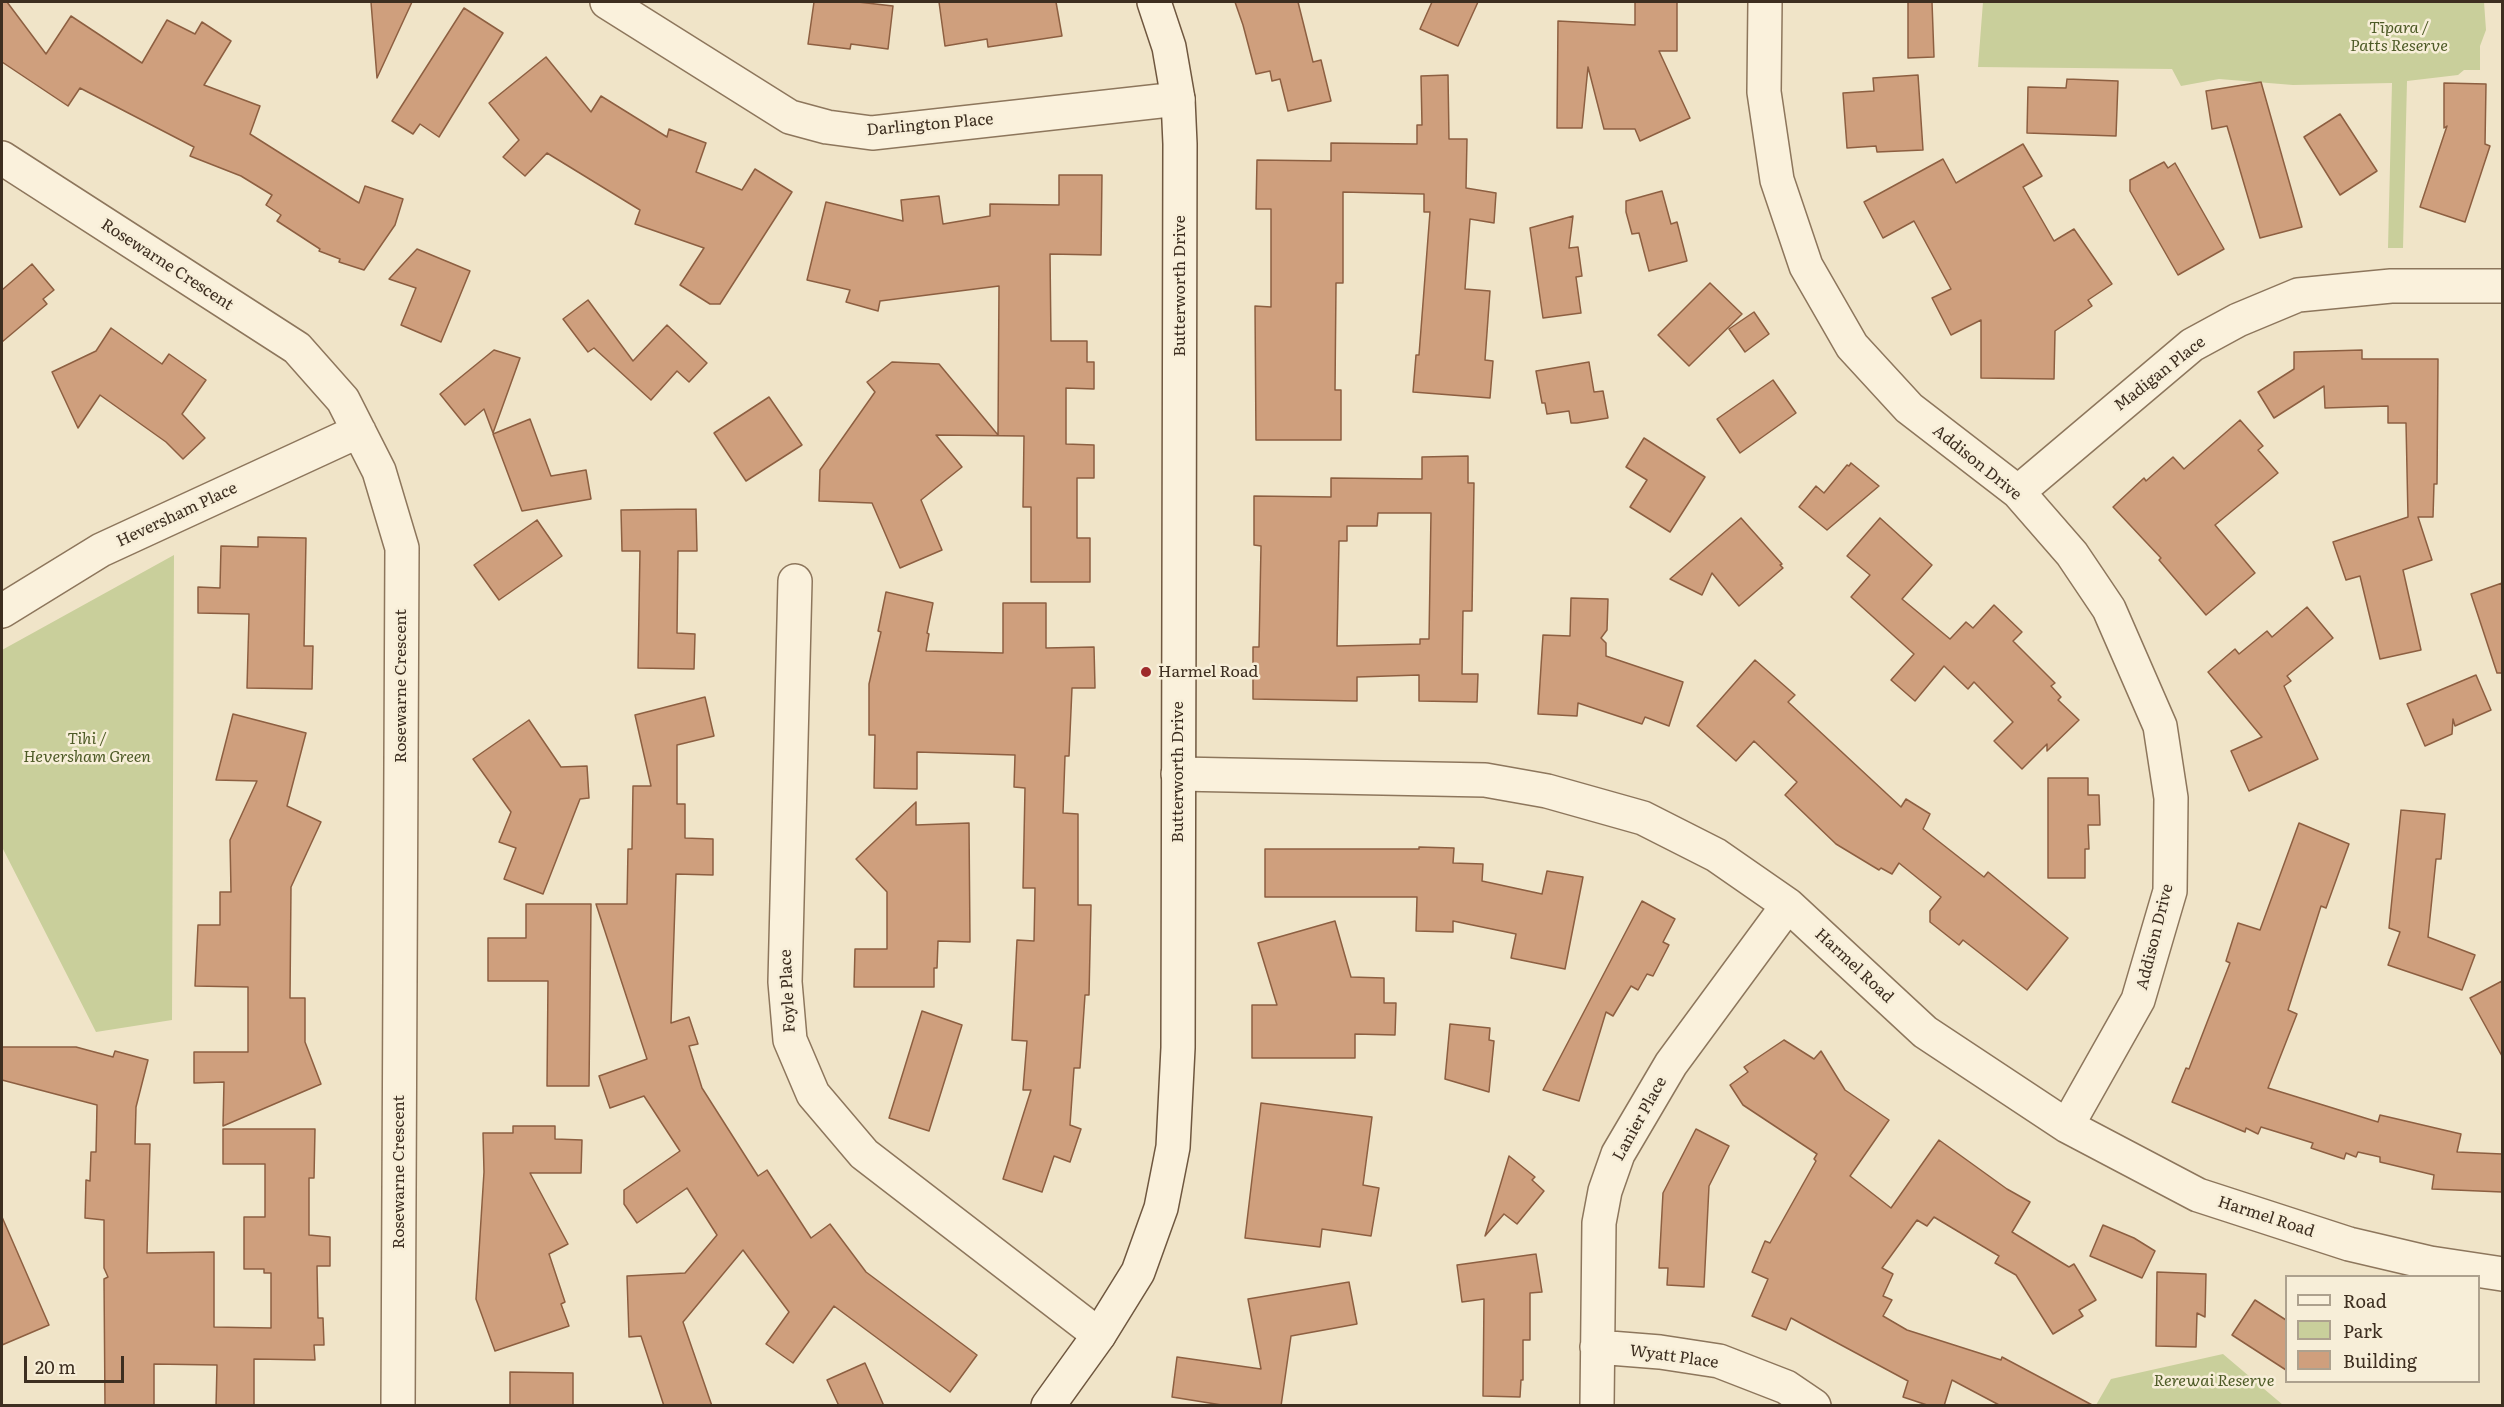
<!DOCTYPE html>
<meta charset="utf-8">
<style>
body{margin:0}
#map{position:relative;width:2504px;height:1407px;overflow:hidden;background:#f0e4c8;font-family:Literata,serif}
canvas{display:block}
.frame{position:absolute;inset:0;border:3px solid #3d2e20;pointer-events:none}
.legend{position:absolute;left:2285px;top:1275px;width:195px;height:108px;box-sizing:border-box;background:#f7eed8;border:2px solid #ada18e;margin:0;padding:8px 10px;list-style:none;font-size:18px;color:#3d2e20}
.legend li{display:flex;align-items:center;gap:12px;height:30px}
.legend b{width:30px;border:2px solid #ada18e}
.scale{position:absolute;left:24px;top:1356px;width:100px;height:27px;box-sizing:border-box;border:3px solid #3d2e20;border-top:0;padding-left:8px;font-size:18px;line-height:21px;white-space:nowrap;color:#3d2e20;-webkit-text-stroke:4px #f7eed8;paint-order:stroke}
</style>
<div id="map">
<canvas width="2504" height="1407"></canvas>
<div class="frame"></div>
<ul class="legend">
<li><b style="height:8px;background:#faf1dc"></b>Road</li>
<li><b style="height:16px;background:#c9cf9b"></b>Park</li>
<li><b style="height:16px;background:#cf9f7d"></b>Building</li>
</ul>
<div class="scale">20 m</div>
</div>
<script>
const ctx = document.querySelector('canvas').getContext('2d');
ctx.lineJoin = 'round';
function paint(path, color) { ctx.fillStyle = color; ctx.fill(path, 'evenodd'); }
const toPath = rows => new Path2D(rows.map(r => 'M' + r).join(''));
function trace(path, color, width, dash) { ctx.strokeStyle = color; ctx.lineWidth = width; ctx.lineCap = dash ? 'butt' : 'round'; ctx.setLineDash(dash || []); ctx.stroke(path); }
function drawText(font, color, halo, rows, align = 'center') {
  ctx.font = font + ' Literata,serif'; ctx.lineWidth = 5; ctx.setLineDash([]); ctx.textBaseline = 'middle'; ctx.strokeStyle = halo; ctx.fillStyle = color; for (const [text, x, y, turn = 0] of rows) {
    ctx.save(); ctx.translate(x, y); ctx.rotate((+turn || 0) * Math.PI / 180); ctx.textAlign = isNaN(turn) ? turn : align; if (halo) ctx.strokeText(text, 0, 0); ctx.fillText(text, 0, 0); ctx.restore();
  }
}
paint(toPath([
 [1983,2,2484,2,2486,30,2480,46,2480,70,2464,70,2458,75,2407,81,2403,248,2388,248,2392,83,2293,85,2219,79,2181,86,2172,69,1978,67],
 [174,555,172,1020,96,1032,2,847,2,650],
 [2223,1354,2283,1405,2096,1405,2111,1379]
]), '#c9cf9b');
const building = toPath([
 [2,2,7,2,46,54,71,16,142,63,167,20,195,34,202,22,231,41,204,85,260,106,250,134,359,203,365,186,403,199,395,225,364,270,339,262,340,259,319,251,320,249,277,221,281,215,266,205,272,195,241,176,190,156,194,147,80,88,68,106,2,62,2,2],
 [371,2,412,2,377,78,371,2],
 [814,2,858,2,893,6,888,49,851,44,850,49,808,44,814,2],
 [939,2,1056,2,1062,36,988,47,987,39,945,46,939,2],
 [1235,2,1298,2,1313,62,1321,60,1331,101,1288,111,1280,79,1272,81,1270,71,1256,74,1243,25,1235,2],
 [1432,2,1478,2,1458,46,1420,29,1432,2],
 [1635,2,1677,2,1677,51,1659,51,1690,118,1640,141,1635,129,1604,129,1588,67,1582,128,1557,128,1558,21,1635,25,1635,2],
 [1908,2,1932,2,1934,57,1908,58,1908,2],
 [464,8,503,33,439,137,420,124,413,134,392,121,464,8],
 [546,57,591,112,601,96,667,137,669,129,706,143,696,172,742,190,755,169,792,192,720,304,710,304,680,285,704,248,635,224,640,210,547,153,525,176,503,157,519,140,489,103,546,57],
 [1448,75,1449,139,1467,139,1466,188,1496,193,1494,223,1470,219,1465,289,1490,291,1485,360,1493,361,1490,398,1413,392,1416,355,1419,355,1430,212,1424,212,1424,194,1343,192,1343,283,1336,283,1335,390,1341,390,1341,440,1256,440,1255,306,1271,307,1271,209,1256,209,1257,160,1331,161,1331,143,1417,144,1417,125,1422,125,1421,76,1448,75],
 [1918,75,1923,150,1877,152,1876,146,1847,148,1843,93,1874,91,1873,78,1918,75],
 [2067,79,2118,81,2116,136,2027,133,2028,87,2066,88,2067,79],
 [2261,82,2302,227,2260,238,2227,126,2212,129,2206,91,2261,82],
 [2444,83,2486,84,2485,144,2490,146,2465,222,2420,207,2447,126,2444,128,2444,83],
 [2340,114,2377,171,2340,195,2304,137,2340,114],
 [2023,144,2042,176,2023,187,2054,241,2074,229,2112,284,2088,300,2092,306,2055,331,2054,379,1981,378,1981,320,1951,335,1932,298,1951,289,1914,221,1883,238,1864,202,1943,159,1956,183,2023,144],
 [2164,162,2168,168,2175,163,2224,249,2178,275,2130,191,2130,180,2164,162],
 [1059,175,1102,175,1101,255,1050,254,1051,341,1087,341,1087,362,1094,362,1094,389,1066,388,1066,444,1094,445,1094,478,1077,478,1077,538,1090,538,1090,582,1031,582,1031,507,1023,507,1024,436,936,435,962,467,921,500,942,550,900,568,872,503,819,501,820,470,875,392,867,382,892,362,939,364,998,435,999,286,880,301,878,311,846,302,850,290,807,280,826,202,903,221,901,200,939,196,943,224,990,216,990,204,1059,205,1059,175],
 [1662,191,1671,224,1677,222,1687,261,1649,271,1639,233,1632,234,1626,212,1626,201,1662,191],
 [1573,216,1569,248,1578,247,1582,276,1576,277,1581,313,1543,318,1530,228,1573,216],
 [417,249,470,271,441,342,401,325,416,288,389,279,417,249],
 [32,264,54,290,43,299,47,304,2,342,2,290,32,264],
 [1710,283,1742,314,1689,366,1658,335,1710,283],
 [588,300,633,361,667,325,707,363,689,382,677,371,651,400,594,348,588,352,563,319,588,300],
 [1754,312,1769,334,1745,352,1729,329,1754,312],
 [111,328,162,364,169,354,206,380,182,414,205,438,183,459,166,442,100,395,78,428,52,372,96,351,111,328],
 [494,350,520,358,493,433,484,409,465,425,440,394,494,350],
 [2362,350,2362,359,2438,359,2437,484,2434,484,2433,517,2418,517,2432,560,2403,570,2421,650,2380,659,2360,576,2346,580,2333,542,2408,517,2406,423,2388,423,2388,406,2325,408,2324,386,2274,418,2258,392,2294,369,2294,352,2362,350],
 [1589,362,1594,392,1603,391,1608,418,1577,423,1571,423,1569,411,1547,414,1545,403,1542,403,1536,371,1589,362],
 [1773,380,1796,413,1740,453,1717,419,1773,380],
 [769,397,802,445,746,481,714,433,769,397],
 [530,419,551,476,586,470,591,499,522,511,493,434,530,419],
 [2240,420,2263,446,2258,450,2278,473,2215,525,2255,573,2206,615,2159,560,2161,558,2113,507,2144,478,2146,481,2173,457,2184,469,2240,420],
 [1644,438,1705,477,1670,532,1630,507,1647,480,1626,467,1644,438],
 [1468,456,1468,483,1474,483,1472,611,1463,611,1462,674,1478,674,1477,702,1419,701,1419,675,1357,677,1357,701,1253,699,1253,647,1259,647,1261,546,1254,545,1254,496,1331,497,1331,478,1422,479,1422,457,1468,456],
 [1378,513,1431,513,1429,639,1420,639,1420,644,1337,646,1339,541,1347,541,1347,526,1377,526,1378,513],
 [1851,463,1879,486,1827,530,1799,507,1816,486,1824,493,1847,465,1849,466,1851,463],
 [696,509,697,551,678,551,677,633,695,634,694,669,638,668,640,551,622,551,621,510,696,509],
 [1741,518,1782,564,1780,565,1783,568,1739,606,1712,573,1702,595,1670,579,1741,518],
 [1880,518,1932,565,1902,599,1950,639,1966,622,1973,628,1994,605,2022,632,2013,641,2055,683,2051,686,2061,697,2058,700,2079,720,2047,751,2047,744,2022,769,1994,741,2013,722,1974,682,1968,689,1944,666,1915,701,1891,680,1914,654,1851,597,1870,575,1847,556,1880,518],
 [537,520,562,556,499,600,474,565,537,520],
 [258,537,306,538,304,646,313,646,312,689,247,688,249,614,198,613,198,587,220,588,221,546,258,547,258,537],
 [2502,583,2502,673,2497,673,2471,594,2502,583],
 [886,592,933,603,927,633,929,634,926,651,1003,653,1003,603,1046,603,1046,648,1094,647,1095,688,1072,688,1069,756,1065,756,1063,813,1078,814,1078,905,1091,905,1089,995,1085,995,1080,1068,1074,1068,1070,1125,1081,1129,1070,1162,1054,1156,1042,1192,1003,1179,1031,1090,1023,1090,1027,1041,1012,1040,1017,940,1034,941,1035,888,1023,888,1025,788,1014,787,1015,755,917,752,917,789,874,788,875,735,869,735,869,684,881,632,878,631,886,592],
 [1571,598,1608,599,1607,630,1601,638,1606,643,1606,656,1683,682,1669,726,1645,717,1642,724,1578,703,1577,716,1538,714,1543,635,1570,636,1571,598],
 [2307,607,2333,638,2287,676,2291,681,2284,686,2318,759,2249,791,2231,751,2262,737,2208,672,2235,649,2239,654,2267,631,2272,637,2307,607],
 [1755,660,1795,695,1788,702,1901,807,1906,799,1930,814,1923,829,1984,877,1988,872,2068,938,2027,990,1963,940,1959,945,1930,922,1930,911,1941,897,1899,863,1892,874,1881,868,1879,870,1836,844,1785,795,1797,782,1754,741,1736,761,1697,726,1755,660],
 [2476,675,2491,710,2455,726,2453,719,2452,734,2425,746,2407,704,2476,675],
 [705,697,714,736,677,745,677,804,685,804,685,838,713,839,713,875,676,874,671,1023,689,1017,698,1044,689,1046,702,1088,758,1176,767,1170,811,1238,830,1224,866,1272,977,1355,950,1392,834,1306,793,1363,766,1344,789,1312,743,1250,683,1322,712,1406,664,1406,641,1336,629,1337,627,1276,685,1273,717,1235,687,1188,637,1223,624,1204,624,1190,680,1151,644,1096,610,1108,599,1076,647,1059,596,904,627,904,628,849,632,849,633,786,651,786,635,715,705,697],
 [233,714,306,733,287,806,321,822,291,887,290,998,305,998,305,1042,321,1084,223,1126,224,1082,194,1083,194,1052,248,1052,248,987,195,986,198,925,220,925,220,892,231,892,230,840,257,781,216,780,233,714],
 [529,720,561,767,587,766,589,798,580,799,543,894,504,879,516,848,499,842,511,812,473,759,529,720],
 [2048,778,2088,778,2088,795,2099,795,2100,825,2088,825,2089,849,2085,849,2085,878,2048,878,2048,778],
 [916,802,916,825,969,823,970,942,938,941,937,968,934,968,934,987,854,987,855,949,887,949,887,892,856,859,916,802],
 [2401,810,2445,814,2441,859,2436,859,2428,937,2475,955,2462,990,2388,965,2400,932,2389,928,2401,810],
 [2299,823,2349,844,2326,908,2321,906,2288,1010,2297,1014,2268,1088,2378,1122,2380,1115,2461,1134,2457,1152,2502,1154,2502,1192,2432,1189,2434,1175,2380,1162,2380,1157,2358,1152,2356,1157,2346,1153,2344,1159,2311,1148,2313,1143,2261,1127,2258,1134,2246,1128,2245,1132,2172,1102,2186,1068,2189,1069,2230,963,2226,961,2238,923,2260,930,2299,823],
 [1419,847,1454,848,1453,863,1483,864,1482,881,1542,894,1547,871,1583,877,1565,969,1511,958,1516,934,1453,921,1453,932,1416,931,1417,897,1265,897,1265,849,1419,849,1419,847],
 [1642,901,1675,919,1663,942,1669,945,1653,976,1647,974,1638,990,1631,986,1613,1016,1606,1012,1579,1101,1543,1090,1642,901],
 [526,904,591,904,589,1086,547,1086,548,981,488,981,488,938,526,938,526,904],
 [1335,921,1351,977,1384,978,1384,1003,1396,1003,1395,1035,1355,1034,1355,1058,1252,1058,1252,1005,1277,1005,1258,943,1335,921],
 [2502,981,2502,1056,2470,998,2502,981],
 [922,1011,962,1025,929,1131,889,1118,922,1011],
 [1450,1024,1490,1028,1489,1040,1494,1041,1489,1092,1445,1079,1450,1024],
 [1784,1040,1814,1059,1821,1051,1845,1090,1889,1120,1850,1176,1891,1208,1939,1140,2007,1189,2030,1202,2012,1232,2069,1267,2074,1264,2096,1300,2079,1310,2083,1316,2053,1334,2016,1275,1995,1263,1999,1256,1934,1217,1927,1226,1917,1220,1882,1268,1893,1274,1883,1296,1892,1300,1883,1316,1907,1330,2001,1360,2002,1357,2094,1406,2001,1406,1952,1380,1944,1406,1930,1406,1903,1397,1908,1381,1791,1318,1786,1330,1752,1316,1768,1279,1752,1272,1765,1241,1770,1243,1816,1161,1814,1159,1817,1154,1743,1105,1730,1085,1748,1072,1744,1067,1784,1040],
 [2,1047,76,1047,113,1057,115,1051,148,1060,136,1107,135,1144,150,1144,147,1253,214,1252,214,1327,271,1328,271,1273,264,1273,264,1269,244,1269,244,1217,265,1217,265,1164,223,1164,223,1129,315,1129,314,1178,309,1178,309,1235,330,1237,330,1266,317,1266,318,1318,323,1318,324,1345,314,1345,315,1360,254,1359,254,1406,216,1406,217,1365,154,1364,154,1406,105,1406,104,1279,108,1277,104,1268,104,1220,85,1218,86,1180,90,1181,91,1152,96,1152,97,1105,2,1080,2,1047],
 [1261,1103,1372,1117,1363,1185,1379,1188,1371,1236,1322,1229,1320,1247,1245,1238,1261,1103],
 [513,1126,555,1126,555,1139,582,1140,581,1173,530,1173,568,1244,549,1254,565,1302,561,1304,569,1326,495,1351,476,1299,484,1172,483,1133,513,1133,513,1126],
 [1696,1129,1729,1146,1709,1186,1704,1287,1667,1285,1668,1268,1659,1268,1663,1193,1696,1129],
 [1509,1156,1535,1177,1532,1180,1544,1191,1517,1224,1504,1214,1485,1236,1509,1156],
 [2,1217,49,1325,2,1345,2,1217],
 [2103,1225,2134,1238,2155,1251,2142,1278,2090,1256,2103,1225],
 [1536,1254,1542,1292,1530,1293,1530,1340,1523,1340,1523,1380,1521,1380,1520,1397,1483,1396,1484,1299,1462,1302,1457,1265,1536,1254],
 [2157,1272,2206,1274,2205,1317,2197,1313,2196,1347,2156,1346,2157,1272],
 [1349,1282,1357,1324,1291,1336,1281,1406,1228,1406,1172,1397,1177,1357,1261,1369,1248,1299,1349,1282],
 [2255,1300,2286,1320,2286,1370,2232,1335,2255,1300],
 [865,1363,884,1406,839,1406,827,1380,865,1363],
 [510,1372,573,1373,573,1406,510,1406,510,1372]
]);
paint(building, '#cf9f7d');
trace(building, '#8d5f41', 1.5);
const street = toPath([
 [607,2,790,117,827,127,872,133,1178,99],
 [1765,2,1764,92,1777,180,1806,266,1852,346,1909,408,2018,492,2072,554,2109,609,2160,726,2171,798,2170,891,2138,1000,2067,1126],
 [2,158,297,348,343,400,379,471,402,548,398,1406],
 [2018,492,2192,345,2238,320,2298,295,2391,286,2502,286],
 [795,581,785,982,790,1040,813,1094,864,1154,1099,1335],
 [2,611,101,550,359,431],
 [1178,774,1485,780,1547,791,1643,818,1716,855,1788,905,1925,1032,2067,1126,2198,1195,2349,1244,2430,1263,2502,1274],
 [1597,1347,1660,1352,1719,1361,1786,1387,1814,1406],
 [1597,1406,1599,1223,1605,1191,1618,1154,1671,1064,1788,905]
]);
const secondary = toPath([
 [1048,1406,1099,1335,1138,1272,1161,1208,1173,1147,1178,1048,1180,144,1178,99,1169,47,1154,2]
]);
trace(street, '#8d765c', 36);
trace(secondary, '#6f573f', 36);
trace(street, '#faf1dc', 33);
trace(secondary, '#faf1dc', 33);
for (const [x, y, r, color] of [
 [1146,672,6,"#9e2a2b"]
]) { const dot = new Path2D(); dot.arc(x, y, r, 0, 2 * Math.PI); ctx.fillStyle = color; ctx.fill(dot); trace(dot, '#f7eed8', 2); }
drawText('italic 16px', '#4d5a26', '#f7eed8', [
 ["Tīpara /",2399,28],
 ["Patts Reserve",2399,46],
 ["Tihi /",87,739],
 ["Heversham Green",87,757],
 ["Rerewai Reserve",2214,1381]
]);
drawText('16px', '#3d2e20', '#f7eed8', [
 ["Darlington Place",930,125,-5],
 ["Rosewarne Crescent",167,265,33],
 ["Butterworth Drive",1180,286,-90],
 ["Madigan Place",2160,374,-38],
 ["Addison Drive",1977,463,39],
 ["Heversham Place",177,515,-25],
 ["Rosewarne Crescent",401,686,-90],
 ["Butterworth Drive",1178,772,-90],
 ["Addison Drive",2155,937,-76],
 ["Harmel Road",1854,966,43],
 ["Foyle Place",788,991,-93],
 ["Lanier Place",1640,1119,-61],
 ["Rosewarne Crescent",399,1172,-90],
 ["Harmel Road",2266,1217,18],
 ["Wyatt Place",1674,1357,8]
]);
drawText('16px', '#3d2e20', '#f7eed8', [
 ["Harmel Road",1158,672]
], 'left');
</script>
